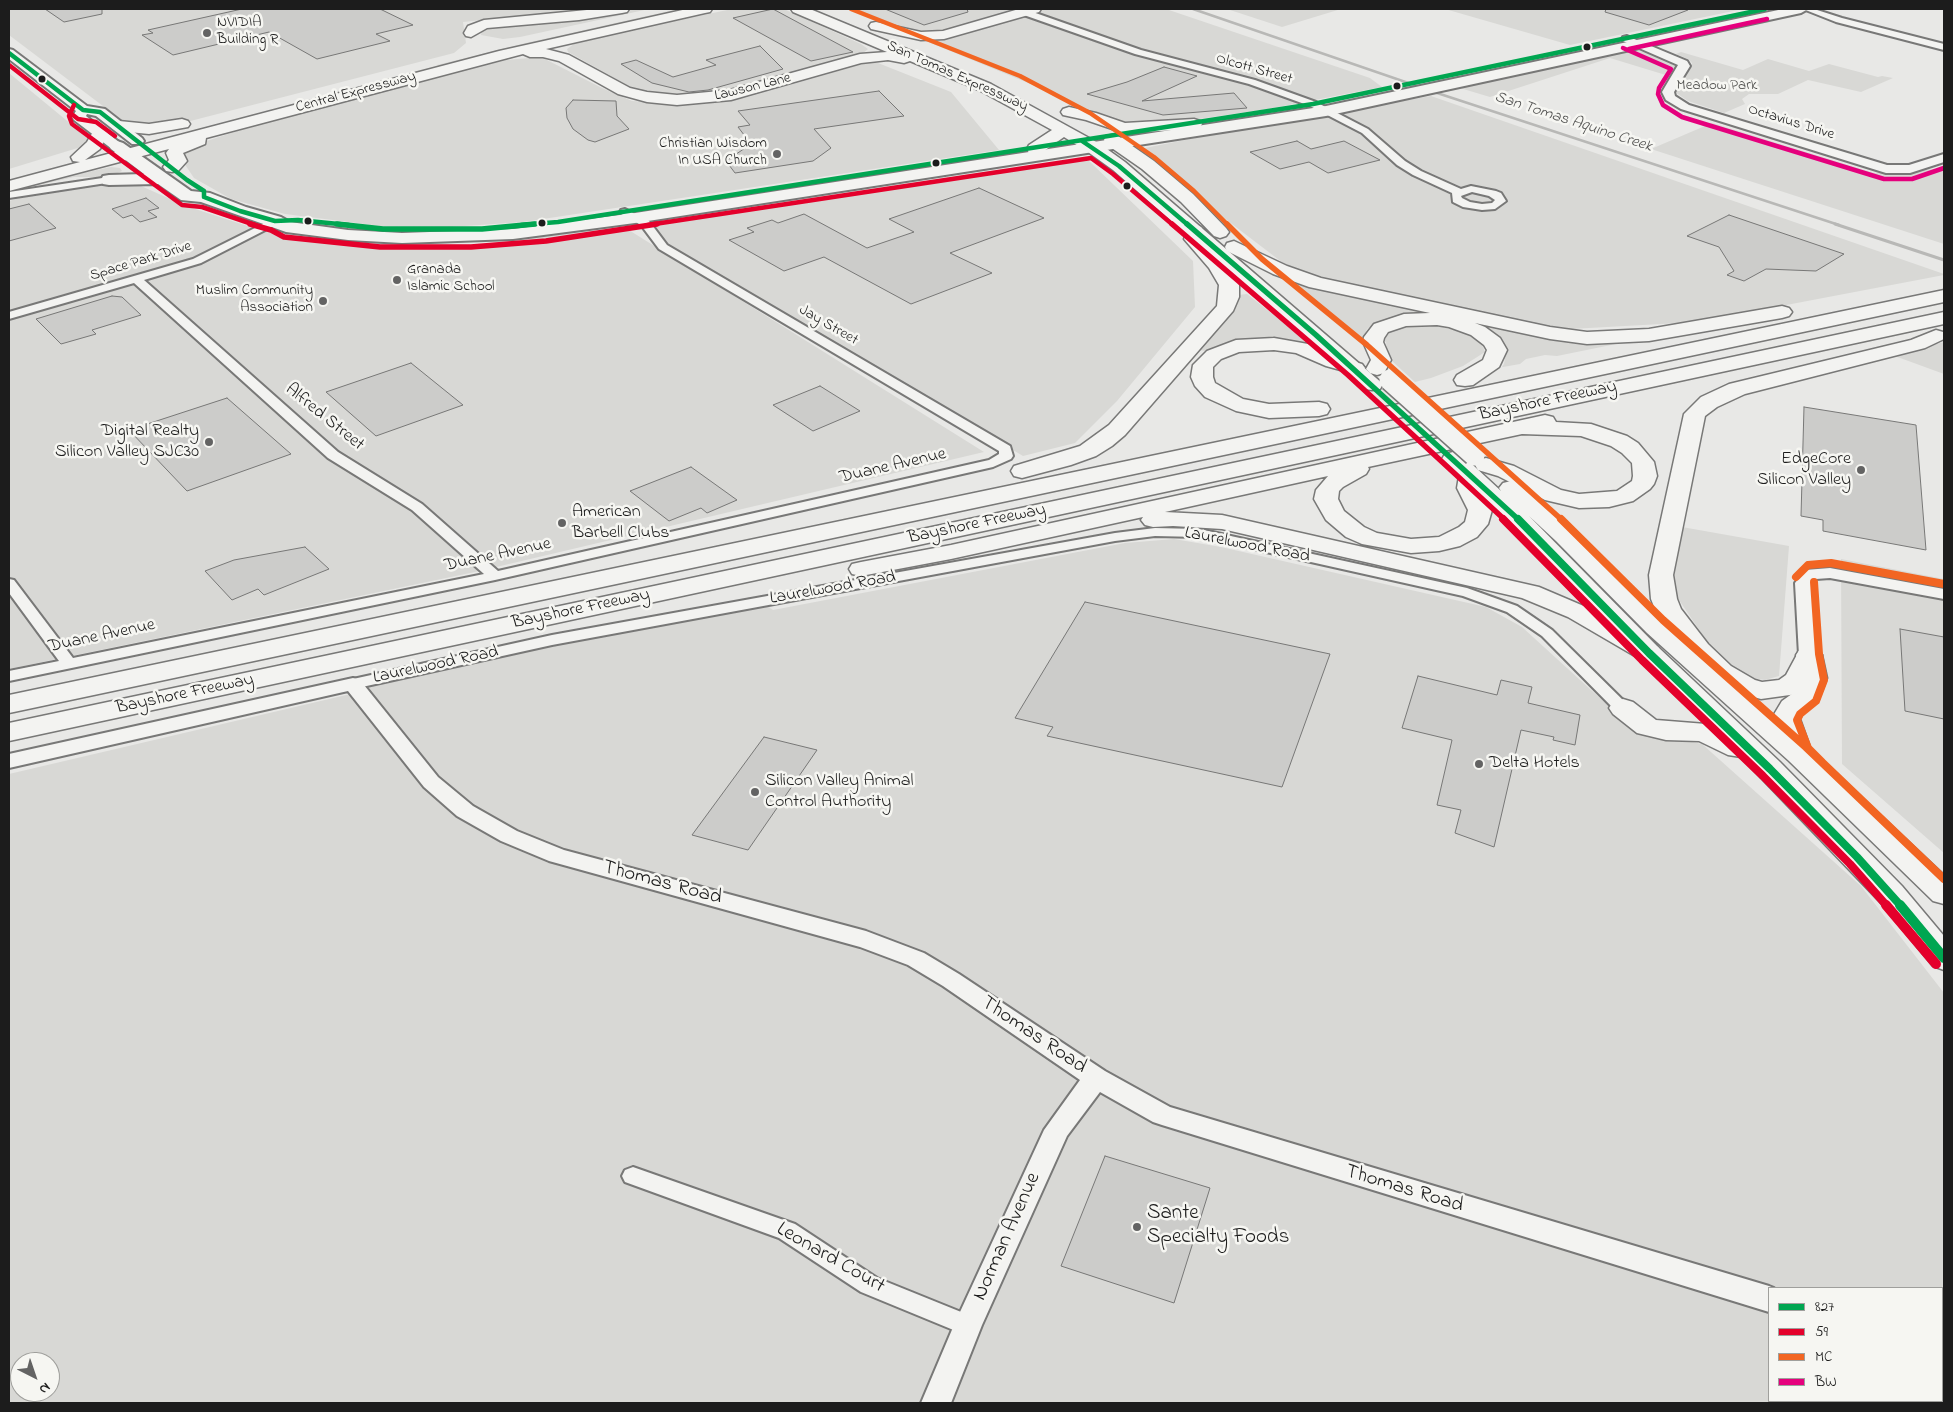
<!DOCTYPE html>
<style>
body{margin:0}
#map{position:relative;width:1953px;height:1412px;overflow:hidden;background:#e8e8e6;font-family:"Indie Flower",sans-serif}
canvas{display:block}
.frame{position:absolute;inset:0;border:10px solid #1c1c1c;pointer-events:none}
.legend{position:absolute;left:1768px;top:1287px;width:175px;height:115px;box-sizing:border-box;background:#f6f6f2;border:1px solid #9f9f9c;margin:0;padding:6px 9px;list-style:none;font-size:15px;color:#1c1c1c}
.legend li{display:flex;align-items:center;gap:10px;height:25px}
.legend b{width:25px;border:1px solid #9f9f9c}
.north{position:absolute;left:10px;top:1352px;width:50px;height:50px;box-sizing:border-box;background:#f6f6f2;border:1px solid #9f9f9c;border-radius:50%;rotate:139deg;font-size:14px;font-weight:700;line-height:20px;text-align:center;color:#1c1c1c}
.north::after{content:'';display:block;margin:auto;width:18px;height:22px;background:#636363;clip-path:polygon(50% 0,100% 100%,50% 72%,0 100%)}
</style>
<div id="map">
<canvas width="1953" height="1412"></canvas>
<div class="frame"></div>
<ul class="legend">
<li><b style="height:6px;background:#00a651"></b>827</li>
<li><b style="height:6px;background:#e4002b"></b>59</li>
<li><b style="height:6px;background:#f26522"></b>MC</li>
<li><b style="height:6px;background:#e5007d"></b>BW</li>
</ul>
<div class="north">N</div>
</div>
<script>
const ctx = document.querySelector('canvas').getContext('2d');
ctx.lineJoin = 'round';
function paint(path, color) { ctx.fillStyle = color; ctx.fill(path, 'evenodd'); }
const toPath = rows => new Path2D(rows.map(r => 'M' + r).join(''));
function trace(path, color, width, dash) { ctx.strokeStyle = color; ctx.lineWidth = width; ctx.lineCap = dash ? 'butt' : 'round'; ctx.setLineDash(dash || []); ctx.stroke(path); }
function drawText(font, color, halo, rows, align = 'center') {
  ctx.font = font + ' "Indie Flower",sans-serif'; ctx.lineWidth = 5; ctx.setLineDash([]); ctx.textBaseline = 'middle'; ctx.strokeStyle = halo; ctx.fillStyle = color; for (const [text, x, y, turn = 0] of rows) {
    ctx.save(); ctx.translate(x, y); ctx.rotate((+turn || 0) * Math.PI / 180); ctx.textAlign = isNaN(turn) ? turn : align; if (halo) ctx.strokeText(text, 0, 0); ctx.fillText(text, 0, 0); ctx.restore();
  }
}
paint(toPath([
 [9,9,589,9,463,22,466,43,454,53,140,134,9,35],
 [634,9,649,9,520,37,503,39,481,35,482,30,495,25,603,15],
 [678,9,688,9,543,40,440,67,437,65,526,43],
 [732,9,784,9,861,44,868,49,862,54,733,90,677,96,643,91,629,86,568,52,567,49,574,44,636,29],
 [848,9,1166,9,1370,78,1382,87,1268,109,1185,121,1109,127,1072,101],
 [1227,9,1341,9,1282,27],
 [1445,9,1743,9,1570,45],
 [1628,50,1655,53,1674,61,1676,65,1669,76,1610,58,1490,97,1460,88],
 [1681,52,1743,70,1768,59,1809,71,1829,64,1878,77,1882,76,1893,78,1861,92,1808,80,1778,94,1749,94,1742,99,1745,104,1724,113,1688,101,1675,92,1692,66,1692,63,1688,59,1676,54],
 [541,57,602,88,632,101,697,104,748,97,873,61,951,92,999,150,523,222,450,227,380,226,285,214,231,199,194,178,176,151,302,110,387,88,506,60],
 [9,73,94,143,9,169],
 [1431,96,1944,274,1944,275,1697,322,1553,330,1304,279,1135,150,1240,129],
 [1712,123,1874,173,1935,169,1944,165,1944,244,1651,149],
 [1088,160,1193,261,1195,307,1117,401,1075,443,1023,456,653,235,646,223,989,171],
 [111,167,120,168,122,171,109,177,74,177,9,192,50,180],
 [132,182,186,206,266,232,316,238,476,245,624,227,984,452,475,572,9,669,9,201,44,191],
 [1297,279,1432,310,1434,315,1391,318,1375,323,1367,329,1363,339,1362,339,1290,282],
 [1247,294,1298,334,1311,348,1209,352,1200,350,1228,316,1238,295],
 [1472,320,1609,339,1616,344,1557,356,1545,355,1526,359,1520,364,1503,367,1502,367,1504,364,1506,353,1473,324],
 [1429,324,1471,334,1481,342,1485,352,1463,366,1431,378,1415,382,1392,361,1387,350,1386,342,1382,341,1387,334,1393,329,1408,325],
 [1944,342,1944,374,1892,355],
 [1682,527,1789,546,1779,676,1765,680,1744,677,1712,649,1671,588],
 [1174,539,1221,547,1486,607,1522,627,1636,731,1702,744,1861,886,1944,993,1944,1403,9,1403,9,774,359,692,353,684,761,602,773,610,1125,543],
 [1769,1288,1942,1288,1942,1401,1769,1401],
 [20,1362,50,1362,50,1392,20,1392],
 [1841,559,1944,579,1944,853,1842,764]
]), '#d8d8d5');
trace(toPath([
 [1193,9,1423,88],
 [1431,91,1839,225]
]), '#b8b8b6', 2.5);
trace(toPath([
 [1835,224,1944,260]
]), '#b8b8b6', 3);
const building = toPath([
 [45,9,102,9,102,14,64,22,45,9],
 [242,9,380,9,413,25,376,34,390,41,317,59,269,32,173,55,142,35,153,33,148,30,242,9],
 [773,9,853,52,811,61,733,18,773,9],
 [885,9,967,9,968,12,924,25,885,9],
 [1606,9,1688,9,1688,10,1649,25,1605,12,1606,9],
 [760,46,783,69,708,90,689,92,652,83,621,64,636,60,673,77,716,65,706,60,760,46],
 [1164,67,1197,76,1142,101,1234,93,1247,108,1163,115,1087,94,1127,82,1164,67],
 [879,91,904,116,814,129,831,148,813,161,735,173,726,161,751,144,738,127,750,125,738,111,879,91],
 [573,100,616,101,617,116,629,129,595,142,588,140,573,129,567,118,566,108,573,100],
 [1297,141,1311,149,1344,141,1380,160,1328,173,1309,162,1280,169,1250,152,1297,141],
 [979,188,1044,218,950,253,992,273,911,304,824,257,784,271,729,240,754,232,747,228,772,220,778,223,804,214,867,248,914,232,889,219,979,188],
 [146,198,159,208,148,211,157,217,140,222,132,215,123,218,112,209,146,198],
 [29,204,56,228,9,241,9,209,29,204],
 [1729,215,1844,254,1816,271,1766,269,1744,281,1727,275,1734,271,1719,247,1687,236,1729,215],
 [112,296,122,297,141,315,92,330,96,334,61,344,36,319,112,296],
 [411,363,463,405,376,436,326,392,411,363],
 [820,386,860,411,813,431,773,405,820,386],
 [227,398,291,454,187,491,129,430,227,398],
 [1804,407,1916,425,1926,550,1823,531,1823,520,1801,516,1804,407],
 [691,467,737,500,707,513,701,508,669,521,630,491,691,467],
 [305,547,329,569,264,595,258,589,232,600,205,571,234,560,305,547],
 [1085,602,1330,654,1282,787,1047,736,1053,727,1015,718,1085,602],
 [1900,629,1944,637,1944,719,1905,711,1900,629],
 [1418,676,1497,695,1501,680,1532,687,1528,703,1580,715,1575,745,1553,740,1554,737,1521,730,1494,847,1455,833,1461,810,1437,805,1452,740,1402,728,1418,676],
 [764,737,817,750,748,850,692,835,764,737],
 [1105,1156,1210,1188,1174,1303,1061,1266,1105,1156]
]);
paint(building, '#ccccca');
trace(building, '#787877', 1);
const minor = toPath([
 [1803,9,1814,9,1842,18,1944,44,1944,50,1836,22,1803,9],
 [1021,10,1027,10,1141,50,1255,80,1316,102,1368,129,1405,161,1421,171,1461,189,1471,186,1496,191,1501,193,1506,201,1495,209,1482,210,1463,207,1453,202,1452,193,1413,175,1397,165,1362,133,1310,106,1249,84,1135,54,1021,14,1021,10],
 [1472,192,1489,196,1495,200,1492,203,1482,204,1470,202,1462,198,1461,196,1472,192],
 [109,177,114,180,113,182,9,198,9,192,109,177],
 [625,209,649,221,667,245,1010,446,1013,456,1011,459,993,467,495,580,9,681,9,671,59,661,9,593,9,579,14,580,73,658,484,574,412,510,328,458,134,283,9,319,9,312,193,259,275,218,279,219,280,221,279,223,201,263,144,280,338,452,422,504,498,571,989,460,999,454,999,451,659,249,641,225,621,214,620,212,621,210,625,209],
 [1155,528,1199,529,1467,588,1517,606,1552,630,1631,708,1629,712,1623,713,1617,712,1542,636,1507,612,1463,596,1199,537,1155,536,1115,541,552,645,353,689,347,688,345,684,347,680,353,679,552,635,1115,533,1155,528],
 [633,1167,795,1224,877,1278,976,1318,980,1325,976,1332,968,1336,861,1292,779,1238,625,1182,622,1176,625,1170,633,1167],
 [1852,1401,1876,1401,1877,1403,1853,1403,1852,1401]
]);
const tertiary = toPath([
 [1627,36,1687,61,1690,66,1674,92,1675,96,1689,105,1887,165,1909,165,1944,154,1944,162,1910,173,1886,173,1681,109,1666,100,1662,92,1678,65,1623,41,1622,39,1623,37,1627,36],
 [1830,568,1944,589,1944,599,1830,578,1816,579,1813,583,1819,655,1816,659,1809,661,1802,659,1799,655,1795,583,1805,570,1830,568],
 [353,678,360,680,438,777,473,806,517,831,564,850,866,931,924,953,959,974,1105,1071,1170,1107,1769,1286,1774,1288,1769,1288,1769,1312,1162,1125,1153,1122,1100,1092,1067,1136,982,1325,951,1403,921,1403,954,1325,1044,1130,1080,1080,943,986,908,965,860,947,549,861,501,841,457,816,424,787,348,691,9,768,9,754,353,678],
 [1942,1338,1944,1339,1944,1365,1942,1364,1942,1338]
]);
const secondary = toPath([
 [9,49,13,50,87,106,105,109,142,138,144,141,142,144,132,144,96,116,87,114,86,116,124,146,122,149,112,149,74,120,72,117,76,111,9,59,9,49]
]);
const primary = toPath([
 [1783,9,1808,9,1801,13,1326,116,635,223,513,239,402,243,348,240,286,232,201,202,181,200,158,184,109,185,103,184,101,180,103,176,109,175,144,174,111,149,109,146,111,143,117,141,123,143,191,191,210,193,246,207,281,217,290,222,348,230,402,233,513,229,635,213,1326,106,1783,9]
]);
const trunk = toPath([
 [597,9,629,9,627,12,622,13,579,20,487,28,471,37,466,36,464,33,468,26,484,20,597,9],
 [687,9,712,9,710,12,705,13,546,49,569,55,630,88,647,92,677,95,730,90,860,54,887,52,793,12,791,9,810,9,991,84,1100,144,1125,162,1383,384,1380,389,1372,390,1364,389,1113,170,1088,152,1064,137,1041,153,1029,153,1027,149,1029,145,1052,130,979,90,910,61,904,63,888,60,861,63,731,100,677,105,647,102,618,94,559,61,543,57,530,57,523,54,206,138,205,144,183,153,187,161,178,171,172,172,166,171,163,167,169,160,166,153,169,149,9,191,9,181,80,162,73,161,71,157,87,142,94,130,106,130,108,133,100,149,85,160,499,51,687,9],
 [1019,9,1041,9,1039,12,944,39,921,40,871,29,869,26,871,23,876,22,921,32,943,31,1019,9],
 [1069,107,1096,113,1125,123,1194,119,1200,121,1202,124,1200,127,1194,129,1124,133,1086,120,1063,115,1061,112,1063,109,1069,107],
 [182,119,188,121,190,124,188,127,149,134,119,131,113,129,111,126,113,123,119,121,149,124,182,119],
 [1112,135,1118,136,1154,161,1193,194,1226,228,1229,232,1226,236,1220,238,1214,236,1181,202,1142,169,1106,144,1104,140,1106,136,1112,135],
 [1453,452,1461,454,1501,491,1499,488,1503,483,1511,481,1519,483,1574,531,1665,621,1773,716,1782,701,1796,691,1801,678,1796,655,1800,649,1809,647,1818,649,1822,655,1827,678,1818,701,1803,712,1800,719,1811,750,1944,875,1944,904,1933,901,1789,761,1647,633,1556,541,1529,516,1658,647,1780,762,1902,886,1944,936,1944,970,1933,966,1880,902,1741,757,1728,755,1699,741,1666,740,1637,733,1613,714,1609,708,1613,702,1623,699,1633,702,1656,720,1706,724,1640,659,1508,522,1445,464,1442,459,1445,454,1453,452]
]);
const motorway = toPath([
 [1195,225,1201,227,1204,231,1202,238,1224,261,1239,285,1239,297,1233,311,1125,435,1112,446,1096,456,1071,465,1022,478,1014,476,1011,471,1014,466,1080,446,1109,425,1217,306,1219,285,1209,268,1184,239,1189,227,1195,225],
 [1234,241,1287,266,1321,278,1550,327,1587,332,1649,329,1782,306,1789,308,1792,312,1789,316,1782,318,1649,341,1587,344,1550,339,1475,323,1485,327,1500,338,1507,350,1499,367,1473,385,1465,386,1457,385,1454,380,1457,375,1483,360,1487,350,1484,345,1471,335,1449,327,1437,325,1406,326,1388,332,1384,338,1383,342,1391,360,1384,373,1377,375,1370,373,1366,369,1371,360,1363,342,1364,337,1374,324,1404,314,1430,313,1309,287,1273,274,1227,251,1225,247,1227,243,1234,241],
 [1944,290,1944,302,9,713,9,695,1944,290],
 [1944,312,1944,324,9,741,9,723,1944,312],
 [1936,330,1943,332,1944,339,1925,348,1745,394,1717,407,1705,416,1673,575,1677,599,1681,609,1708,644,1731,666,1755,680,1762,682,1779,680,1786,675,1800,649,1809,647,1818,649,1822,655,1810,680,1797,694,1761,699,1735,692,1713,678,1690,656,1669,630,1655,609,1651,599,1649,575,1684,414,1701,397,1729,384,1911,340,1936,330],
 [1274,338,1308,344,1340,358,1362,364,1365,368,1362,372,1355,374,1326,366,1296,353,1274,350,1239,352,1221,359,1213,367,1213,377,1215,383,1243,399,1269,404,1319,402,1327,404,1330,409,1327,414,1319,416,1269,418,1236,411,1205,397,1195,386,1191,377,1193,365,1207,351,1236,340,1274,338],
 [1545,415,1553,417,1556,422,1591,424,1627,436,1638,443,1654,462,1657,476,1654,484,1650,489,1633,501,1609,507,1579,508,1545,500,1498,476,1478,470,1475,465,1478,460,1486,458,1514,466,1561,490,1579,494,1617,491,1632,481,1633,476,1632,463,1622,453,1611,446,1581,436,1522,434,1368,467,1369,469,1366,474,1343,487,1339,491,1338,499,1344,511,1364,527,1377,533,1411,539,1439,537,1459,527,1465,522,1468,510,1457,488,1459,476,1463,471,1471,469,1479,471,1483,476,1481,488,1492,510,1488,524,1477,537,1460,546,1439,551,1411,553,1362,544,1346,537,1326,520,1314,499,1316,490,1328,476,1165,512,1222,515,1539,587,1586,607,1658,647,1662,653,1658,659,1649,661,1640,659,1568,617,1522,598,1222,529,1173,526,1153,527,1145,525,1141,520,1143,517,951,559,861,576,852,574,849,569,852,564,861,562,951,545,1545,415]
]);
trace(minor, '#787877', 4);
trace(tertiary, '#787877', 4);
trace(secondary, '#787877', 4);
trace(primary, '#787877', 4);
trace(trunk, '#787877', 3);
trace(motorway, '#787877', 3);
paint(minor, '#f3f3f1');
paint(tertiary, '#f3f3f1');
paint(secondary, '#f3f3f1');
paint(primary, '#f3f3f1');
paint(trunk, '#f3f3f1');
paint(motorway, '#f3f3f1');
const trunkBridge = toPath([
 [1390,380,1474,455]
]);
trace(trunkBridge, '#787877', 24, []);
trace(trunkBridge, '#f3f3f1', 21);
trace(toPath([
 [9,53,83,110,100,112,187,180,204,191,204,197],
 [1082,141,1119,166,1188,225],
 [204,197,240,211,275,221,298,220,349,225],
 [521,225,558,222,1313,104,1765,9]
]), '#00a651', 4.5);
trace(toPath([
 [337,224,383,229,482,229,535,224],
 [1187,224,1316,335,1519,520]
]), '#00a651', 5.5);
trace(toPath([
 [1518,519,1649,653,1770,769,1857,857,1901,906]
]), '#00a651', 8);
trace(toPath([
 [1900,905,1944,958]
]), '#00a651', 10);
trace(toPath([
 [9,65,78,119,96,122,115,136],
 [74,105,69,116,72,124,182,205,202,207,255,225],
 [648,225,1091,158,1113,174,1173,225]
]), '#e4002b', 4.5);
trace(toPath([
 [250,224,271,230,284,237,380,247,471,247,546,241,657,224],
 [1172,224,1348,375,1505,520]
]), '#e4002b', 5.5);
trace(toPath([
 [1503,519,1642,660,1763,776,1850,864,1887,906]
]), '#e4002b', 8);
trace(toPath([
 [1886,905,1936,964]
]), '#e4002b', 10);
trace(toPath([
 [851,9,1020,76,1090,113,1154,157,1194,191,1228,225]
]), '#f26522', 4.5);
trace(toPath([
 [1227,224,1262,259,1367,345,1562,520]
]), '#f26522', 5.5);
trace(toPath([
 [1561,519,1663,620,1806,747,1944,879],
 [1796,577,1808,565,1831,563,1944,584],
 [1814,582,1819,654,1824,680,1816,701,1800,714,1797,720,1808,748,1822,762]
]), '#f26522', 8);
trace(toPath([
 [1623,48,1671,69,1659,88,1658,94,1663,105,1682,117,1884,179,1912,179,1944,168],
 [1629,49,1767,19]
]), '#e5007d', 4.5);
for (const [x, y, r, color] of [
 [207,33,5,"#636363"],
 [1587,47,4.5,"#1c1c1c"],
 [42,79,4.5,"#1c1c1c"],
 [1397,86,4.5,"#1c1c1c"],
 [777,154,5,"#636363"],
 [936,163,4.5,"#1c1c1c"],
 [1127,186,4.5,"#1c1c1c"],
 [308,221,4.5,"#1c1c1c"],
 [542,223,4.5,"#1c1c1c"],
 [397,280,5,"#636363"],
 [323,301,5,"#636363"],
 [209,442,5,"#636363"],
 [1861,470,5,"#636363"],
 [562,523,5,"#636363"],
 [1479,764,5,"#636363"],
 [755,792,5,"#636363"],
 [1137,1227,5,"#636363"]
]) { const dot = new Path2D(); dot.arc(x, y, r, 0, 2 * Math.PI); ctx.fillStyle = color; ctx.fill(dot); trace(dot, '#f6f6f2', 2); }
drawText('15px', '#1c1c1c', '#f6f6f2', [
 ["NVIDIA",217,24],
 ["Building R",217,41],
 ["Christian Wisdom",767,145,"right"],
 ["In USA Church",767,162,"right"],
 ["Granada",407,271],
 ["Islamic School",407,288],
 ["Muslim Community",313,292,"right"],
 ["Association",313,309,"right"]
], 'left');
drawText('15px', '#1c1c1c', '#f6f6f2', [
 ["Olcott Street",1254,70,16],
 ["San Tomas Expressway",957,77,24],
 ["Lawson Lane",753,88,-14],
 ["Central Expressway",356,93,-15],
 ["Octavius Drive",1791,123,17],
 ["Space Park Drive",141,262,-17],
 ["Jay Street",828,326,30]
]);
drawText('15px', '#51514f', '#f6f6f2', [
 ["Meadow Park",1717,87]
]);
drawText('italic 16px', '#525251', '#f6f6f2', [
 ["San Tomas Aquino Creek",1573,123,18]
]);
drawText('18px', '#1c1c1c', '#f6f6f2', [
 ["Bayshore Freeway",1548,402,-12],
 ["Alfred Street",324,418,39],
 ["Duane Avenue",893,467,-13],
 ["Bayshore Freeway",977,525,-12],
 ["Laurelwood Road",1247,546,11],
 ["Duane Avenue",498,556,-12],
 ["Laurelwood Road",833,589,-10],
 ["Bayshore Freeway",581,610,-12],
 ["Duane Avenue",102,637,-12],
 ["Laurelwood Road",436,666,-12],
 ["Bayshore Freeway",185,695,-12]
]);
drawText('18px', '#1c1c1c', '#f6f6f2', [
 ["Digital Realty",199,432,"right"],
 ["Silicon Valley SJC30",199,453,"right"],
 ["EdgeCore",1851,460,"right"],
 ["Silicon Valley",1851,481,"right"],
 ["American",572,513],
 ["Barbell Clubs",572,534],
 ["Delta Hotels",1489,764],
 ["Silicon Valley Animal",765,782],
 ["Control Authority",765,803]
], 'left');
drawText('21px', '#1c1c1c', '#f6f6f2', [
 ["Thomas Road",662,884,15],
 ["Thomas Road",1033,1036,34],
 ["Thomas Road",1404,1190,17],
 ["Norman Avenue",1008,1237,-66],
 ["Leonard Court",830,1259,30]
]);
drawText('21px', '#1c1c1c', '#f6f6f2', [
 ["Sante",1147,1215],
 ["Specialty Foods",1147,1239]
], 'left');
</script>
